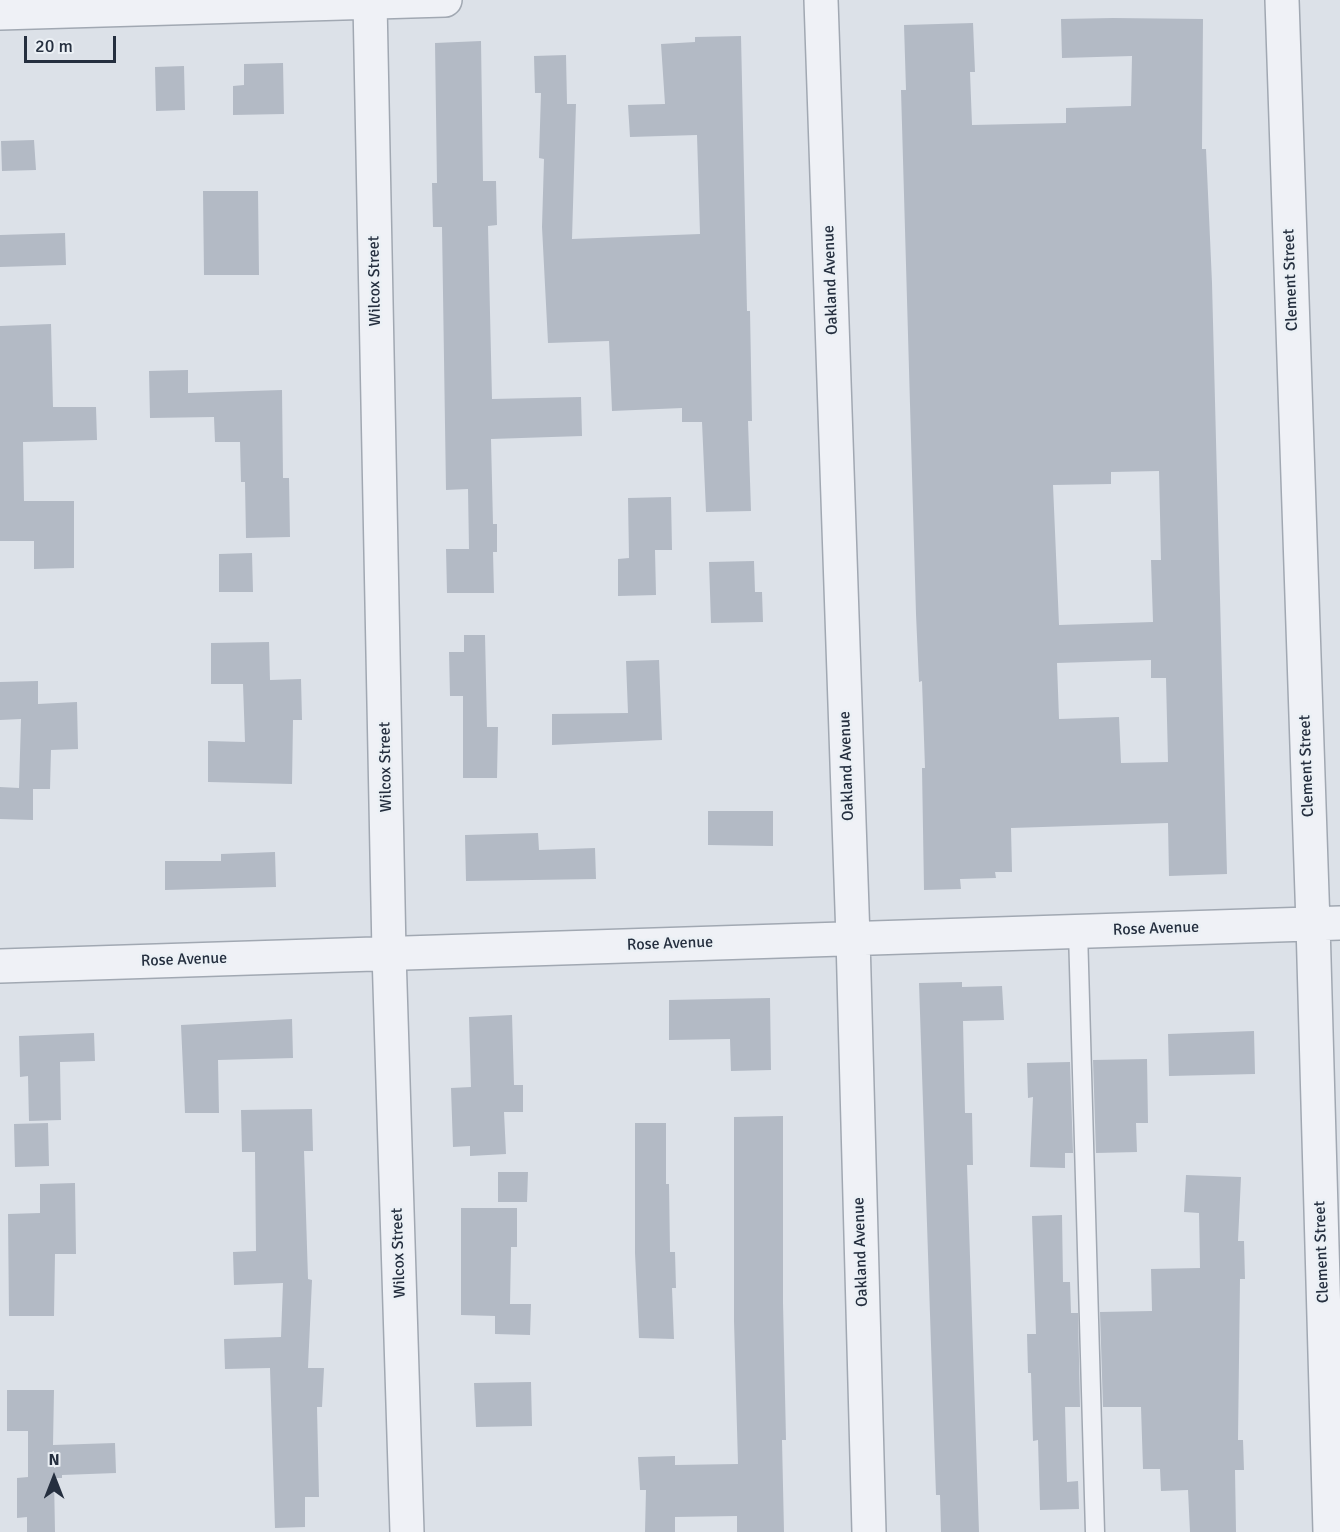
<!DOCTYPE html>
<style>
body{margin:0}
#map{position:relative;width:1340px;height:1532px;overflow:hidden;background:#dce1e8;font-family:Signika,sans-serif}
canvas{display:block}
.north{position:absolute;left:24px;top:1448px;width:60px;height:60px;-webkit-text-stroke:4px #ebf0f5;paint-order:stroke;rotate:0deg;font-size:16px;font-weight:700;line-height:24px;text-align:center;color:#252f3f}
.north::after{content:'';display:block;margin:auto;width:21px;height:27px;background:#252f3f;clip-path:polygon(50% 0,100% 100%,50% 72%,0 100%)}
.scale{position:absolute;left:24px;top:36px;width:92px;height:27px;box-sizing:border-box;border:3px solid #252f3f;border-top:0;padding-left:8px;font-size:18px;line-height:21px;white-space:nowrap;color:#252f3f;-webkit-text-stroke:4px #ebf0f5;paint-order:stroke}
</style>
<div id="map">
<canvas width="1340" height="1532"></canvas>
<div class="north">N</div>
<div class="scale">20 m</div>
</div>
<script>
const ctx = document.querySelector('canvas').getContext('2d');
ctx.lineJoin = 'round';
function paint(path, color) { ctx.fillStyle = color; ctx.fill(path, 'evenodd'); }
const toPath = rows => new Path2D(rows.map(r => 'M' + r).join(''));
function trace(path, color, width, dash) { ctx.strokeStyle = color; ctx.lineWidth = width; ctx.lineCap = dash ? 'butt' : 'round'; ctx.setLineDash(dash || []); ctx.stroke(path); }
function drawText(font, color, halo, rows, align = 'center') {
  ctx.font = font + ' Signika,sans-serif'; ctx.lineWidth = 5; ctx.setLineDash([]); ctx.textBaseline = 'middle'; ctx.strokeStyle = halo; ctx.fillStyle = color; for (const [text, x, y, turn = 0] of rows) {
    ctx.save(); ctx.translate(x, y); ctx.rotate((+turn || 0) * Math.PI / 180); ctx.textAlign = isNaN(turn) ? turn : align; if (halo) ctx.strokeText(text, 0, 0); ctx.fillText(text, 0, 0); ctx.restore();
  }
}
paint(toPath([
 [1113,18,1203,19,1202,149,1206,149,1212,283,1227,874,1169,876,1168,823,1011,828,1012,872,995,872,996,878,960,879,961,889,924,890,922,768,925,768,922,681,919,682,916,614,901,90,906,90,904,25,973,23,975,72,970,72,972,125,1066,123,1066,108,1131,106,1132,56,1062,58,1061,19],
 [1159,471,1161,560,1151,560,1153,622,1059,625,1053,485,1111,484,1111,472],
 [1151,660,1151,678,1166,678,1168,762,1121,763,1119,717,1059,719,1057,663],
 [741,36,747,311,750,311,752,421,748,421,751,511,706,512,702,422,682,422,682,408,612,411,609,341,548,343,542,227,544,159,539,158,541,93,535,93,534,56,566,55,567,104,576,104,572,239,700,234,697,135,630,137,628,105,665,104,661,44,695,42,695,37],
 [481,41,483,181,496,181,497,225,488,226,492,399,581,397,582,436,491,439,493,524,497,524,497,552,493,552,494,593,447,593,446,549,469,549,468,489,446,490,442,227,433,227,432,183,437,183,435,43],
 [283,63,284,114,233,115,233,86,244,85,244,64],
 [184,66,185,110,156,111,155,67],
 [34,140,36,170,2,171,1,141],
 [203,191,258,191,259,275,204,275],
 [65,233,66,265,0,267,0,235],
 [51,324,53,407,96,407,97,440,23,442,24,501,74,501,74,568,34,569,34,541,0,541,0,326],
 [188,370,188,393,282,390,283,478,289,478,290,537,246,538,245,482,241,482,240,442,215,442,214,417,150,418,149,371],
 [671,497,672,550,655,550,656,595,618,596,618,559,629,558,628,498],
 [252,553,253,592,219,592,219,554],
 [754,561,755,592,762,592,763,622,711,623,709,562],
 [464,635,485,635,487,727,498,727,497,778,463,778,463,696,450,696,449,652,464,652],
 [269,642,270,680,301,679,302,720,293,720,292,784,208,782,208,741,245,742,243,684,211,684,211,643],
 [659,660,662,740,552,745,552,714,628,713,626,661],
 [38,681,38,704,77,702,78,749,51,750,50,789,33,789,33,820,0,819,0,787,19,788,21,719,0,720,0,682],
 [708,811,773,811,773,846,708,845],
 [538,833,539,850,595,848,596,879,466,881,465,835],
 [275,852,276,887,165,890,165,861,221,861,221,854],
 [962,982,962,987,1002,986,1004,1020,963,1021,965,1113,972,1113,973,1165,967,1165,979,1532,941,1532,940,1495,936,1495,919,983],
 [770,998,771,1070,731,1071,730,1039,669,1040,669,1000],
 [512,1015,514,1085,523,1085,523,1112,504,1112,506,1154,470,1156,470,1146,453,1147,451,1088,471,1087,469,1017],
 [292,1019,293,1058,218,1060,219,1113,185,1113,181,1025],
 [1254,1031,1255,1074,1169,1076,1168,1034],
 [94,1033,95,1061,60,1062,61,1120,29,1121,28,1076,20,1077,19,1036],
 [1147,1059,1148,1123,1136,1123,1137,1152,1096,1153,1093,1060],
 [1070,1062,1073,1153,1065,1153,1065,1168,1030,1167,1033,1097,1028,1098,1027,1063],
 [312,1109,313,1151,304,1151,308,1279,312,1280,308,1368,324,1368,322,1407,317,1407,319,1497,305,1497,305,1527,275,1528,270,1368,225,1369,224,1339,281,1337,283,1283,234,1285,233,1252,256,1251,255,1152,242,1152,241,1110],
 [783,1116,783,1303,786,1440,782,1440,784,1532,737,1532,737,1516,675,1517,675,1532,645,1532,646,1490,640,1490,638,1457,675,1456,675,1465,738,1464,734,1321,734,1117],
 [48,1123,49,1166,15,1167,14,1124],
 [635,1123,666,1123,666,1184,669,1184,670,1252,675,1252,676,1288,672,1288,674,1339,639,1338,635,1253],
 [498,1172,528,1172,527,1202,498,1202],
 [1186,1175,1241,1177,1238,1241,1244,1241,1245,1279,1240,1279,1238,1440,1243,1440,1244,1470,1235,1470,1236,1532,1190,1532,1188,1490,1161,1491,1160,1469,1143,1469,1141,1407,1103,1407,1100,1312,1152,1311,1151,1269,1200,1268,1199,1213,1184,1212],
 [75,1183,76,1254,55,1254,54,1316,9,1316,8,1214,40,1213,40,1184],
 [461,1208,517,1208,517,1247,511,1247,510,1304,531,1304,530,1335,495,1334,495,1316,461,1315],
 [1062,1215,1063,1282,1070,1282,1071,1313,1078,1313,1080,1407,1065,1407,1067,1482,1078,1481,1079,1509,1040,1510,1038,1440,1033,1441,1031,1373,1028,1373,1027,1334,1036,1334,1032,1216],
 [531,1382,532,1426,476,1427,474,1383],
 [7,1390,54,1390,53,1445,115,1443,116,1473,62,1475,62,1478,54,1478,55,1532,27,1532,27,1517,17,1518,17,1478,28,1477,28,1431,7,1431]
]), '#b3bac5');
const lane = toPath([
 [1078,931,1095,1532]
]);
const street = toPath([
 [821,0,853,938,869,1532],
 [1282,0,1313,924,1330,1532],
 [370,2,389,953,407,1532],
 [0,13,445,0],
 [0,966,1340,923]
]);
trace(lane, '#a1a8b2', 21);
trace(street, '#a1a8b2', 36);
trace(lane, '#eff1f6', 18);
trace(street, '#eff1f6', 33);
drawText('16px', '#252f3f', '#ebf0f5', [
 ["Oakland Avenue",831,280,-92],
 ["Clement Street",1291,280,-92],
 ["Wilcox Street",375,281,-91],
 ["Oakland Avenue",847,766,-92],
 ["Clement Street",1307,766,-92],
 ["Wilcox Street",386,767,-91],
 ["Rose Avenue",1156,929,-2],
 ["Rose Avenue",670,944,-2],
 ["Rose Avenue",184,960,-2],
 ["Oakland Avenue",861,1252,-92],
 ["Clement Street",1322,1252,-92],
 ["Wilcox Street",399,1253,-92]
]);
</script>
